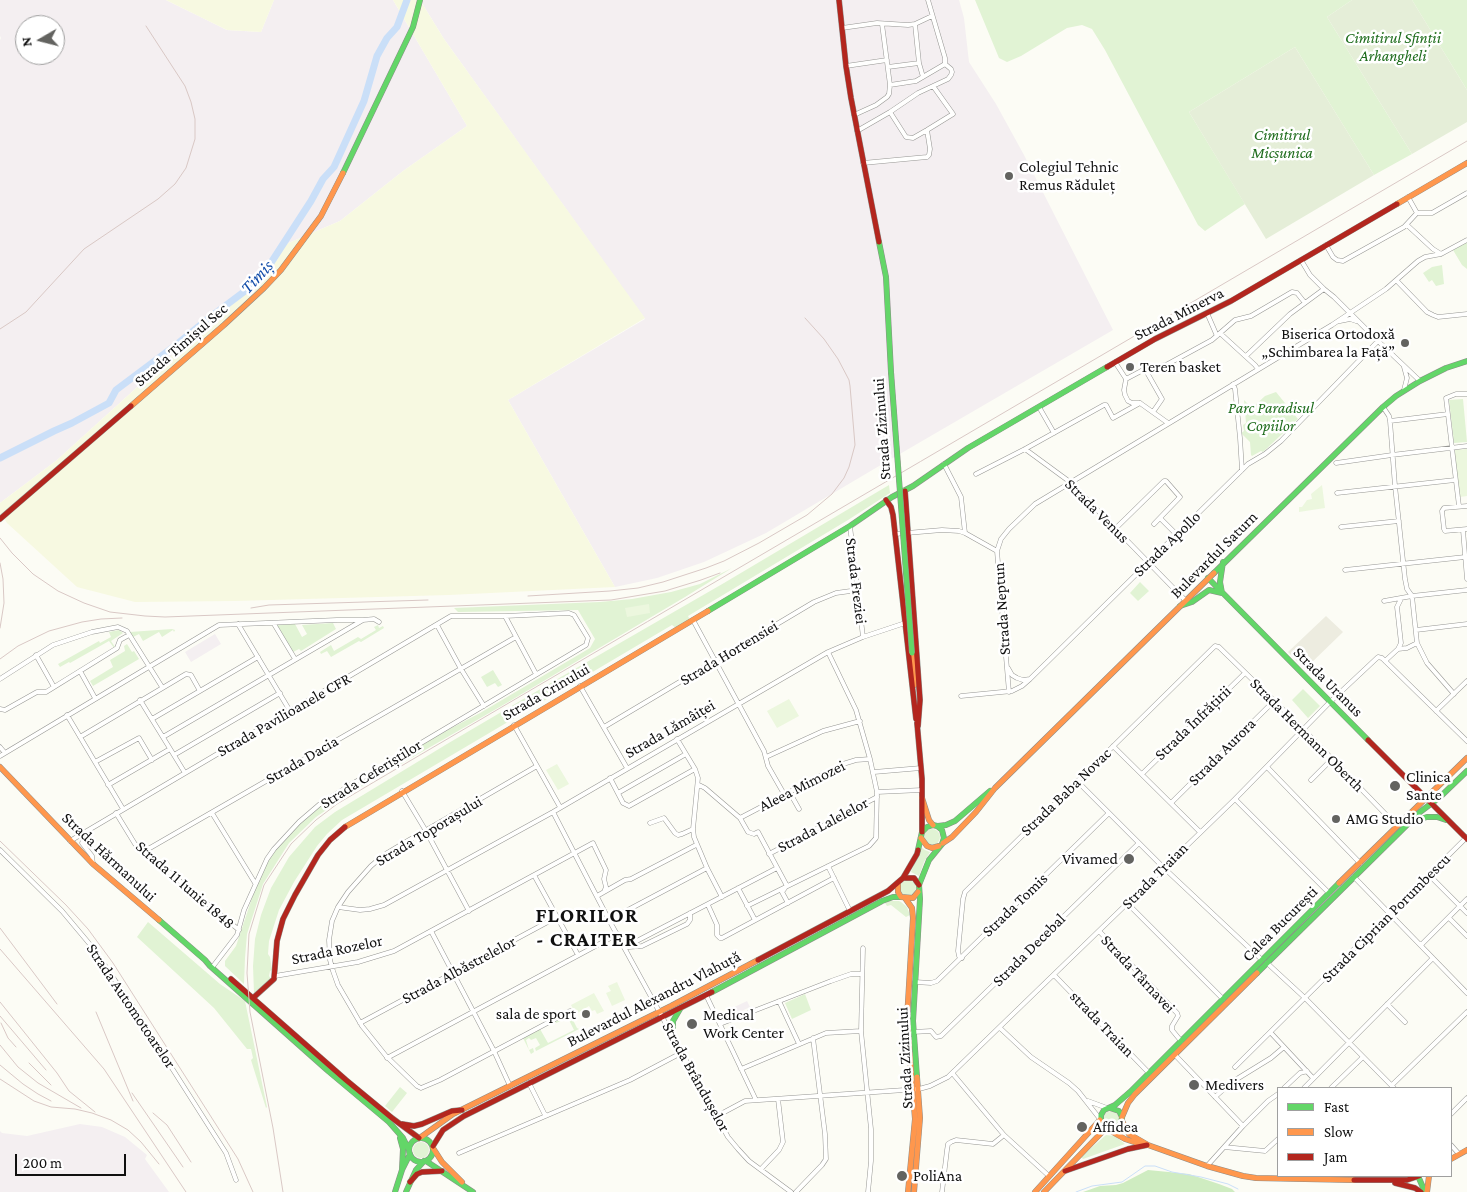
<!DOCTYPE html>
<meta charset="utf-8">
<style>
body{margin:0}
#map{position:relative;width:1467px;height:1192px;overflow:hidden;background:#fcfcf5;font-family:"Crimson Pro",serif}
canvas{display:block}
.legend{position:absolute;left:1277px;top:1087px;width:175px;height:90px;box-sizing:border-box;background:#fff;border:1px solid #9f9f9f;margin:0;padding:6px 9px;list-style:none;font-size:15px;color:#101010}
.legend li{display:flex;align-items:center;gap:10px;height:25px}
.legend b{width:25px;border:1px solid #9f9f9f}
.north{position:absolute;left:15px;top:15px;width:50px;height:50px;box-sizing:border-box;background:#fff;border:1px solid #9f9f9f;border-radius:50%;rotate:262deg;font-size:14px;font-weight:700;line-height:20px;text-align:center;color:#101010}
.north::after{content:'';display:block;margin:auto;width:18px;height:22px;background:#636360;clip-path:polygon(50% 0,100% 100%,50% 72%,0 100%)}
.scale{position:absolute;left:15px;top:1154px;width:111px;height:22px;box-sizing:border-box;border:2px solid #101010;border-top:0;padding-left:6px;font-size:15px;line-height:18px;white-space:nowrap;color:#101010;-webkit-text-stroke:4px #fff;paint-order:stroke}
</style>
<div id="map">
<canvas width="1467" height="1192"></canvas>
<ul class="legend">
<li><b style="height:6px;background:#63d668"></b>Fast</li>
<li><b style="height:6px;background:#ff974d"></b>Slow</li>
<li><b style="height:6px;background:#b3261e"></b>Jam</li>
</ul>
<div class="north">N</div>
<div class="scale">200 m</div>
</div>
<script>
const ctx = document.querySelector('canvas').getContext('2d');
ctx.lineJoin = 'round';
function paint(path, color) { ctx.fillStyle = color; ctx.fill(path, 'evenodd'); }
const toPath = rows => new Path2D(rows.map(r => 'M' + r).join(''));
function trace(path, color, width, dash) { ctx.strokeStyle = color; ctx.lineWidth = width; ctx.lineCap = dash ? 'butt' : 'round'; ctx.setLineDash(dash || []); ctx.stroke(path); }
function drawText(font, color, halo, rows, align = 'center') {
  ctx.font = font + ' "Crimson Pro",serif'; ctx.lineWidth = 5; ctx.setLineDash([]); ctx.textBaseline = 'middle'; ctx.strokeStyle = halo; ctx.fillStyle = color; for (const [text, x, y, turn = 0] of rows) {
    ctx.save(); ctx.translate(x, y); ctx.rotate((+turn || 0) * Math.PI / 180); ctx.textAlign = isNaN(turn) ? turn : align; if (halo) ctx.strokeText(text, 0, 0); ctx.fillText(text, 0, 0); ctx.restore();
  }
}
paint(toPath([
 [0,0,166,0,227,30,261,32,274,0,393,0,467,126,403,171,340,221,284,245,278,259,57,460,0,503,0,40,1,38,0,36],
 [25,25,55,25,55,55,25,55],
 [420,0,959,0,964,18,969,62,996,104,1024,155,1113,330,874,469,766,533,704,562,657,578,615,587,508,400,645,319,444,39],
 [215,634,221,644,191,662,185,652],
 [747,1001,750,1007,725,1019,722,1013],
 [80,1124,102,1127,125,1137,147,1155,145,1159,169,1192,0,1192,0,1131,2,1133,27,1136]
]), '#f4eff1');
paint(toPath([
 [166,0,274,0,261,32,227,30],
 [393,0,420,0,444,39,645,318,508,400,615,587,449,595,235,601,135,602,77,587,7,523,0,513,0,503,57,460,277,260,284,245,340,221,403,171,467,126]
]), '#f7f9e1');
paint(toPath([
 [975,0,1352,0,1327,17,1412,154,1374,175,1295,47,1189,112,1245,204,1205,231,1198,225,1105,50,1092,29,1082,25,1067,28,1021,56,1007,62,999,58],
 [1412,0,1467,0,1467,90],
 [1467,242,1467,269,1462,265,1453,250],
 [1442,265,1444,284,1436,286,1432,280,1429,282,1423,273,1432,267],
 [1276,392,1298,419,1263,452,1261,451,1252,456,1251,455,1250,442,1241,433,1244,431,1243,425,1246,423,1244,400,1252,408,1265,396],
 [1463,399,1467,442,1454,443,1449,400],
 [889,485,890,493,848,520,688,616,690,620,676,628,672,625,342,820,327,834,317,846,294,882,279,910,269,941,268,954,270,957,272,970,270,971,269,976,271,979,254,993,253,966,255,939,261,915,271,888,289,857,315,827,335,812,447,744,554,681,724,583],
 [732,568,685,597,510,701,354,791,316,817,289,843,263,884,247,934,245,958,244,984,225,966,225,961,236,946,259,877,275,849,315,809,440,734,480,713,590,648,595,639,578,610,458,612,454,608,600,602,632,599,671,592,700,584],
 [1140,582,1149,591,1138,601,1130,593],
 [333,623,336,629,301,651,299,649,293,652,277,625,295,624,302,637,307,634,302,625],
 [378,625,379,628,383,626,384,628,361,642,359,641,331,657,327,651,321,654,320,652,331,645,334,651,358,637,361,639,376,630,374,627],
 [172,629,175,630,174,632,173,630,162,637,159,632,143,641,139,634,133,637,130,632],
 [119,630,123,633,111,641,115,647,114,648,109,641,70,663,69,662,60,667,58,664,99,641,100,643,111,637,109,632],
 [127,644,132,652,134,651,139,659,93,686,90,681,113,667,110,660,125,651,124,646],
 [493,670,502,685,498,687,495,683,487,687,481,677],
 [1303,689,1320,706,1308,718,1292,700],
 '924 837a8 8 0 1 1 16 0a8 8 0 1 1-16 0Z',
 [921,847,925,850,930,852,924,862,919,876,911,872],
 '900 888a8 8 0 1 1 16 0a8 8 0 1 1-16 0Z',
 [889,901,899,901,901,902,907,907,910,915,906,917,891,905,887,906,885,903],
 [148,922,220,984,245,1001,267,1107,266,1108,251,1060,253,1058,251,1049,247,1049,214,1008,137,937],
 [805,994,811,1010,792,1019,785,1003],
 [569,1012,577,1028,579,1029,536,1051,535,1048,540,1045,536,1038,531,1040,529,1038,526,1040,529,1050,533,1048,534,1052,531,1054,523,1038,540,1029,548,1043,574,1030,568,1018,556,1023,554,1020],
 [400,1087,407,1093,392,1112,385,1106],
 '1103 1119a8 8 0 1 1 16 0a8 8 0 1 1-16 0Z',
 [1106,1135,1115,1136,1125,1144,1083,1159,1081,1157],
 '413 1150a8 8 0 1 1 16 0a8 8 0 1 1-16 0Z'
]), '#e1f3d4');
paint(toPath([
 [1148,1170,1189,1174,1219,1184,1232,1189,1235,1192,1083,1192,1100,1186,1116,1185,1123,1183]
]), '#cfecc1');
paint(toPath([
 [1352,0,1412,0,1467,90,1467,122,1412,154,1327,17],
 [1295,47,1374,175,1266,239,1189,112]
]), '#e5eed8');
paint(toPath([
 [1467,449,1467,496,1460,497,1454,450],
 [1322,485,1325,508,1299,512,1299,507,1302,507,1307,500,1312,499,1311,494],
 [649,604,650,613,627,617,625,608],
 [789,699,799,716,777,728,767,711],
 [557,764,569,784,558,790,546,770],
 [617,982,625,1000,612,1006,606,993,611,991,608,986],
 [594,993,604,1011,597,1014,595,1010,592,1011,589,1006,576,1014,571,1005]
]), '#ecf7de');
paint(toPath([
 [1326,616,1343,632,1305,669,1288,652]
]), '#edece0');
trace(toPath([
 [1076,1192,1092,1186,1122,1182,1145,1166,1155,1166,1172,1172,1201,1177,1228,1184,1238,1189]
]), '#cadff8', 1);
trace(toPath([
 [0,458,54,431,72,423,109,403,116,390,176,345,209,318,245,291,265,272,311,201,323,179,334,167,364,101,377,56,387,38,397,27,407,0]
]), '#cadff8', 7);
const street = toPath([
 [915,24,919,63,923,77],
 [842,28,877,23,908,25,915,24,932,16],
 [846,66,887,60],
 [888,67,919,63],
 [890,85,916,81,945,64,945,58,928,0],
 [890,112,906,137,913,138,927,130,953,114,933,86],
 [854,115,876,105,887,97,889,94,890,85,882,24],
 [857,131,890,112,918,93,948,79,951,75,952,72,951,69,945,64],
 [863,163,927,157,929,155,930,149,927,130],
 [1408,197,1417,213],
 [1417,213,1432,213,1467,193],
 [1407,225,1433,249,1441,254],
 [1326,245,1333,257,1337,260,1343,261,1404,227,1417,213],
 [1301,260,1310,275,1324,289,1334,297,1378,341,1420,381],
 [1397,281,1427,312,1433,315,1438,317,1467,314],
 [1207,313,1217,336],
 [1340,321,1350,319,1356,321],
 [1221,334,1255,365,1258,369],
 [1246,356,1290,314,1324,289],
 [1115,362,1126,379,1124,390,1125,395,1128,401,1132,403,1140,403,1168,423],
 [1147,372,1159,366,1166,365,1212,340,1235,320,1251,316,1292,292,1297,293,1305,303],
 [1126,379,1145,369,1162,399,1153,412],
 [1233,384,1235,389,1240,438,1242,470],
 [1404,390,1407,378,1404,367],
 [1039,407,1054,433],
 [1383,407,1389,416,1390,421,1395,486,1405,579,1407,589,1412,596,1417,643,1427,663,1454,694],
 [1390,421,1448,414],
 [1025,449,1070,482,1185,600],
 [1336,463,1392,455,1467,446],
 [944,464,961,497,965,533],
 [976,474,1025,449,1104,405,1106,405,1113,418,1140,403],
 [1337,493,1455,480],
 [1459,506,1446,398,1456,394,1467,394],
 [1467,506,1444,508,1442,511,1444,529,1445,531,1467,529],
 [1160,518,1177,535],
 [850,526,863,637],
 [1341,527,1399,521],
 [1115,529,1164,481,1166,481,1180,497,1154,524],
 [1463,530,1467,579],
 [895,534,942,530,959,531,965,533,997,551],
 [1345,570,1465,557],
 [1384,601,1412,596,1467,590],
 [505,616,536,674],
 [693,620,764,751,768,766,784,794],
 [238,624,290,711],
 [274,624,295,659],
 [437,625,461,669,484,706],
 [1416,630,1467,624],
 [1398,649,1407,648,1417,643],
 [36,655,54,687],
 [1385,661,1398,649,1401,643,1397,607,1401,599],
 [1008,668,1012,675,1017,678,1023,680,1030,679,1242,470,1248,464,1265,454,1281,441,1378,341],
 [80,671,95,698],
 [0,679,53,645,92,632,118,627,127,631,162,687],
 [580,686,627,768],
 [1009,692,997,551,1001,539,1009,529,1035,504,1332,325,1386,289,1418,261,1425,257,1441,254,1467,240],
 [961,696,1012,691,1022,686,1030,679],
 [140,700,185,773],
 [0,709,5,710,37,692,46,692,117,648,120,640,129,635],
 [1436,711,1467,681],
 [67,715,123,809],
 [152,719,258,657],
 [514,725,560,807],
 [604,727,814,602,836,593,858,590],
 [80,737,186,674,191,675,200,691],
 [163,737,363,620,374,619,379,622],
 [677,739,695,769,698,778,693,829,694,837,707,868,722,897],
 [1113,746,1200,832],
 [0,747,5,753],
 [174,755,280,693],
 [0,756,219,625,337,620,363,620],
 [766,757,823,731,860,721],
 [95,762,139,738,152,760],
 [537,766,404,843,384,855,371,866,348,892,338,907,332,921,329,940,330,960,333,971,338,985,362,1026,386,1056,417,1086,421,1088,440,1080,570,1011],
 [1267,767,1360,863],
 [874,772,921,768],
 [1142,774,1245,673],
 [610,778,623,803,629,806,695,769],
 [1311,780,1332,759],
 [1077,781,1164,868,1261,959],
 [108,785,170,749],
 [699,785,705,788,740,818,748,832,754,834,758,832,787,886],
 [402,791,426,831,469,911],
 [877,792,922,790],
 [618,793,686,754],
 [790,793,799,809],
 [1235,799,1329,893],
 [1171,803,1274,701],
 [553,812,609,920,728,1137,738,1149,749,1161,791,1192],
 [116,813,135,844,239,930],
 [212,813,255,883],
 [740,818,843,764,856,760,870,759],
 [650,823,664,818,675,833,678,835,682,834,693,829],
 [87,831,82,843,92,856,93,864],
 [70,841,451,616,505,616,569,613,574,615,588,638,586,645,347,787,320,804,299,822,274,849,267,859,244,910,237,935,214,965],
 [0,850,62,911,93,948,133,1007,226,1153,236,1180],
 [143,852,516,637],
 [769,854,877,797],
 [828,866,850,911],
 [534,875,578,955],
 [1429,875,1467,913],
 [1354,877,1467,993],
 [738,888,755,920],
 [785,888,782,892,788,903],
 [597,896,625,880,631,879,696,845],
 [1128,904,1223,999],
 [708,905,717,925,717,935,720,938,722,938,834,878],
 [747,906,869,846,876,838,877,792,870,759,856,710,828,652],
 [338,907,360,910,370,909,384,905,553,812,828,652,863,637,905,623],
 [1449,918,1467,936],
 [609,920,707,868],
 [431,931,494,1051,510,1086],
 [1099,931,1177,1013,1178,1016,1172,1026,1172,1030,1181,1041],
 [1421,945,1467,899],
 [629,947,642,946,687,924,690,920,690,913],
 [863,948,861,1031,871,1129,871,1161,868,1192],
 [625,949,631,944,777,868],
 [962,958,959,956,958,951,963,899,965,892,1215,646,1219,647,1304,730,1397,826],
 [1267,963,1305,998,1394,1088],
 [1054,975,1149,1073],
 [275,976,358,962,394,951,593,843,606,870,604,879,606,887,604,892],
 [915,982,931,983,937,981,1109,813],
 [706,995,756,1100],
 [779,1001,799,1044],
 [1387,1004,1405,1022],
 [360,1023,557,917],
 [720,1024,831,981,851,974,862,974],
 [1000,1028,1031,1057,1069,1083,1078,1091,1100,1119],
 [913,1032,931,1031,936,1037,941,1036,1139,843],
 [1271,1033,1313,1078],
 [1175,1055,1243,1126],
 [387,1058,618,934],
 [1235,1067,1467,837],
 [741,1069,826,1033,861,1031],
 [953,1074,1004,1135,1049,1176],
 [529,1083,545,1115],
 [1392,1085,1467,1012],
 [1284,1088,1300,1073,1307,1071],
 [1304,1088,1433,958],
 [1331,1088,1363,1057],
 [1215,1097,1232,1082,1271,1058,1284,1047],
 [1088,1101,1107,1108],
 [1451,1114,1467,1098],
 [717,1116,745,1101,919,1089,930,1086,948,1077,1235,799,1330,702,1378,657,1382,658,1467,741],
 [1451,1145,1459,1154],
 [1224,1147,1265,1151,1278,1139],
 [459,1153,630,1080,683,1052],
 [1207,1166,1243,1126,1268,1101,1278,1094],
 [761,1169,779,1150,783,1142,778,1099],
 [796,1192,822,1165,826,1159,825,1134,813,1038],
 [942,1192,947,1150,948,1144,951,1142,956,1140,993,1144,1004,1135]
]);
const fast = toPath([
 [343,173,413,27,420,0],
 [879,242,886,277,891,372],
 [1214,573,1383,407,1396,396,1420,381,1446,368,1467,361],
 [1208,578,1368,740],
 [1222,593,1220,582,1223,562],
 [1180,606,1192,602,1209,590,1222,593],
 [708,611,850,526,892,497,913,486,968,448,1107,367],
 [1411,822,1427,817,1437,817,1446,820],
 [938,826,946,825,955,821,990,791],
 [159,920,205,960,210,966,327,1070,389,1122,403,1138,409,1150],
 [1257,973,1420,812,1440,797,1467,771],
 [712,992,882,901,893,897,901,897],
 [673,1034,673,1021,680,1009],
 [917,1077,913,1021,920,899,919,885,929,860,942,844,944,838,942,830,937,826,933,825,927,827,922,832,918,850],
 [1110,1108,1119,1111,1122,1117,1121,1124,1112,1130,1104,1127,1101,1122,1101,1115,1104,1110,1115,1105,1130,1092,1339,883],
 '409 1150a12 12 0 1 1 24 0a12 12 0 1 1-24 0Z',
 [400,1138,403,1149,402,1170],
 [426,1161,473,1192],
 [1418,1176,1425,1192],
 [395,1192,402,1170,410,1154],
 [406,1192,416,1170,424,1161]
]);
const slow = toPath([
 [1397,204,1467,163],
 [131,406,224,325,264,288,281,270,321,216,343,173],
 [912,653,914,685],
 [0,767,93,864,159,920],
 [922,798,929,820,933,825],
 [345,827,708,611],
 [921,838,927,846,932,848,939,846],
 [943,843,952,837,976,812,995,788,1214,573],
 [1339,883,1467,758],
 [898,884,898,892,901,897,913,898,918,892],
 [905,898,912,908,913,918,907,1019,915,1119,908,1192],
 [1122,1117,1128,1103,1135,1094,1257,973],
 [1122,1121,1129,1134,1148,1145,1207,1166,1243,1176,1256,1178,1354,1180],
 [1109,1130,1125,1139,1140,1144],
 [421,1137,453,1114,671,1006,758,960],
 [433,1148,442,1162,462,1182],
 [1451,1159,1467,1150],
 [914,1192,920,1118,917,1077],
 [1035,1192,1100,1120],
 [1044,1192,1106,1128],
 [1427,1192,1429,1176]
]);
const jam = toPath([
 [839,0,846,66,851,98,879,242],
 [1107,367,1155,339,1231,301,1397,204],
 [905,491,920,700,918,726],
 [886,500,891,507,893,515,916,719],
 [0,519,131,406],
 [917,723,922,779,922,832],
 [1368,740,1467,839],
 [903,878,914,878,919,885],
 [758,960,888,891,903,878,917,854,918,850],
 [231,979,346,1080,392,1118,419,1138],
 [253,998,274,979,277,941,283,919,295,895,318,855,330,840,345,827],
 [402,1124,414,1126,422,1124,452,1111,462,1110],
 [433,1146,443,1130,464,1116,712,992],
 [1065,1171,1128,1149,1147,1145],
 [1354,1180,1407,1180,1419,1176],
 [410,1182,417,1174,422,1172,442,1171],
 [1395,1183,1415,1188,1421,1192]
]);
trace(street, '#969693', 5);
trace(fast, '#8d8d8a', 6);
trace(slow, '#8d8d8a', 6);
trace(jam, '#8d8d8a', 6);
trace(street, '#fffffe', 4);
trace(fast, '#63d668', 5);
trace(slow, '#ff974d', 5);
trace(jam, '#b3261e', 5);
trace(toPath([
 [0,329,26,312,84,249,158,199,175,184,186,168,195,139,195,119,191,102,185,86,146,26],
 [0,538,12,553,33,574,58,591,84,603,110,612,145,616,165,617,611,600,665,591,701,580,720,573],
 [0,563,3,579,4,603,0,628],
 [528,596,610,591,638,588,663,582,706,568,724,561,759,543,807,515,832,494,844,478,849,467,855,445,850,386,849,380,838,359,824,339,805,318],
 [251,608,269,605,428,600],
 [0,659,18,646,49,631,82,622,101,619,122,618],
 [0,841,66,905,88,929,113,963,238,1159,253,1192],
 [0,928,57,1004],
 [0,949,104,1069,186,1192],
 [0,1002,57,1073,69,1091,95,1112],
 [96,1012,133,1101],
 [0,1016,46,1070],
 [1,1023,8,1038,16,1047],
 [0,1045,18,1067,38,1083,81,1108],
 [29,1063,51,1085],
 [0,1065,23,1084,38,1094,51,1101],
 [0,1079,34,1101,51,1107,75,1109,92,1113,111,1120,128,1130,141,1142,159,1164],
 [132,1093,183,1167],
 [153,1113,167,1125,191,1162],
 [283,1192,273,1128,250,1012,247,973,249,934,264,885,291,844,316,820,337,804,374,782,1467,141]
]), '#d9c8c5', 1);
const fastBridge = toPath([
 [891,372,912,653]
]);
trace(fastBridge, '#8d8d8a', 6, []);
trace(fastBridge, '#63d668', 5);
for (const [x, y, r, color] of [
 [1009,176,5,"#636360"],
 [1405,343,5,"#636360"],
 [1130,367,5,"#636360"],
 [1395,786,6,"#636360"],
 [1336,819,5,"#636360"],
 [1129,859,6,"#636360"],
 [586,1014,5,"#636360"],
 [692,1024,6,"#636360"],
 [1194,1085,6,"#636360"],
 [1082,1127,6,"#636360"],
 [902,1176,6,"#636360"]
]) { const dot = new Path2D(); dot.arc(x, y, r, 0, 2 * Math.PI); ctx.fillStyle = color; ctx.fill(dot); trace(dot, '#fff', 2); }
drawText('italic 16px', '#1e6c1c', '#fff', [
 ["Cimitirul Sfinții",1393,38],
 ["Arhangheli",1393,56],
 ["Cimitirul",1282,135],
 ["Micșunica",1282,153],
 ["Parc Paradisul",1271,408],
 ["Copiilor",1271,426]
]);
drawText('16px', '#101010', '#fff', [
 ["Colegiul Tehnic",1019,167],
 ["Remus Răduleț",1019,185],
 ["Biserica Ortodoxă",1395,334,"right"],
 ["„Schimbarea la Față”",1395,352,"right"],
 ["Teren basket",1140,367],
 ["Clinica",1406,777],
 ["Sante",1406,795],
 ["AMG Studio",1346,819],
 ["Vivamed",1118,859,"right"],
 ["sala de sport",576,1014,"right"],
 ["Medical",703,1015],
 ["Work Center",703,1033],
 ["Medivers",1205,1085],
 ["Affidea",1093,1127],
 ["PoliAna",913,1176]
], 'left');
drawText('16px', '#101010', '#fff', [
 ["Strada Minerva",1179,314,-27],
 ["Strada Timișul Sec",181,345,-41],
 ["Strada Zizinului",882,429,-94],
 ["Strada Venus",1097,511,45],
 ["Strada Apollo",1167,544,-44],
 ["Bulevardul Saturn",1214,555,-45],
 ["Strada Freziei",856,581,83],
 ["Strada Neptun",1002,609,-94],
 ["Strada Hortensiei",729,653,-31],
 ["Strada Uranus",1328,682,45],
 ["Strada Crinului",546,692,-30],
 ["Strada Pavilioanele CFR",284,715,-30],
 ["Strada Înfrățirii",1193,723,-44],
 ["Strada Lămâiței",670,729,-30],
 ["Strada Hermann Oberth",1307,735,45],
 ["Strada Aurora",1222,752,-45],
 ["Strada Dacia",302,760,-30],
 ["Strada Ceferiștilor",371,774,-32],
 ["Aleea Mimozei",802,786,-27],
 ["Strada Baba Novac",1066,792,-44],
 ["Strada Lalelelor",823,825,-28],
 ["Strada Toporașului",429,831,-31],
 ["Strada Hărmanului",109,857,43],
 ["Strada Traian",1155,876,-45],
 ["Strada 11 Iunie 1848",185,885,41],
 ["Strada Tomis",1015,905,-44],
 ["Strada Ciprian Porumbescu",1386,918,-45],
 ["Calea București",1280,924,-45],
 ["Strada Rozelor",337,950,-12],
 ["Strada Decebal",1029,950,-45],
 ["Strada Albăstrelelor",459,970,-28],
 ["Strada Târnavei",1138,974,47],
 ["Bulevardul Alexandru Vlahuță",654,999,-27],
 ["Strada Automotoarelor",131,1006,56],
 ["strada Traian",1102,1024,46],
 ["Strada Zizinului",905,1058,-93],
 ["Strada Brândușelor",696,1077,61]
]);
drawText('italic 18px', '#114ca9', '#fff', [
 ["Timiș",257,277,-47]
]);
ctx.letterSpacing = '1px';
drawText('bold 21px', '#101010', '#fff', [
 ["FLORILOR",587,916],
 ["- CRAITER",587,940]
]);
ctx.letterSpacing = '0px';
</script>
